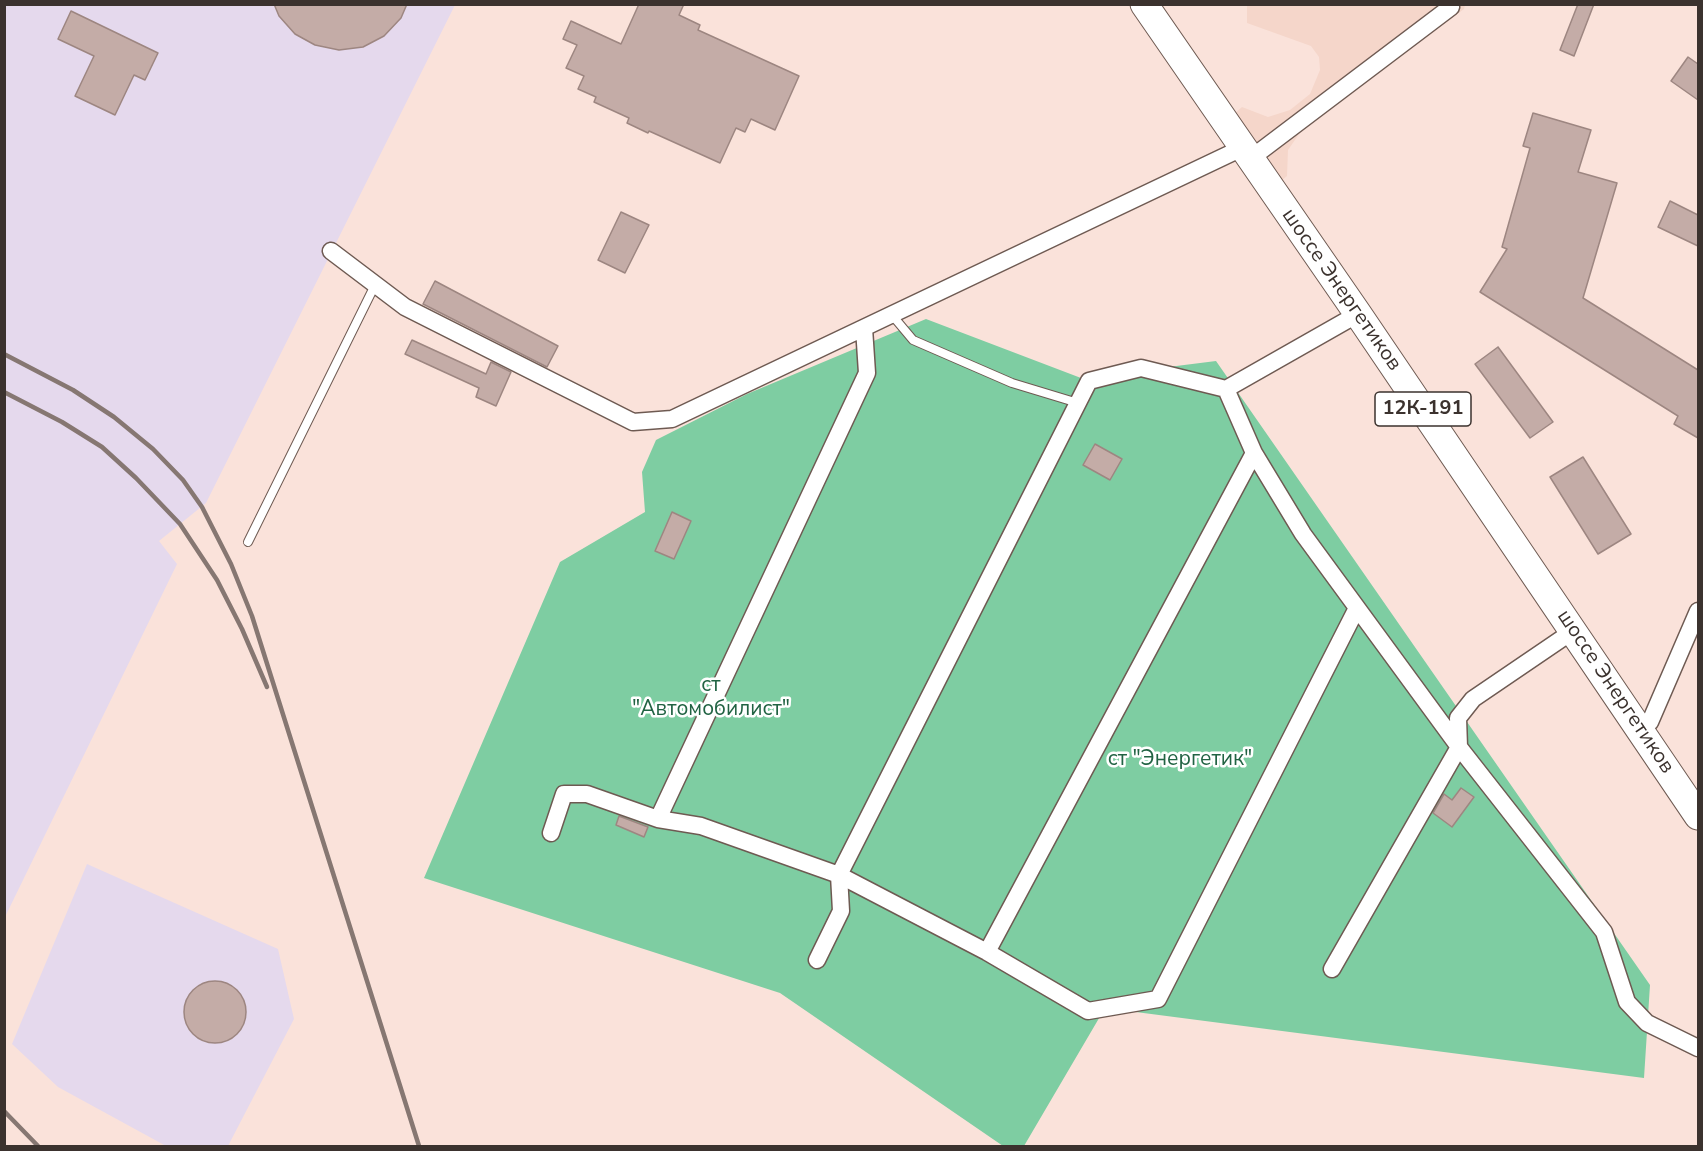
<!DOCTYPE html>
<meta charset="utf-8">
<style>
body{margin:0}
#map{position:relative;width:1703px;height:1151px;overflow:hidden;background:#fae2da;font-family:"Nunito Sans",sans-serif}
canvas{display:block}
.frame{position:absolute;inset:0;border:6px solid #3b322e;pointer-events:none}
</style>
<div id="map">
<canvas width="1703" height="1151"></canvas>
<div class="frame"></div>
</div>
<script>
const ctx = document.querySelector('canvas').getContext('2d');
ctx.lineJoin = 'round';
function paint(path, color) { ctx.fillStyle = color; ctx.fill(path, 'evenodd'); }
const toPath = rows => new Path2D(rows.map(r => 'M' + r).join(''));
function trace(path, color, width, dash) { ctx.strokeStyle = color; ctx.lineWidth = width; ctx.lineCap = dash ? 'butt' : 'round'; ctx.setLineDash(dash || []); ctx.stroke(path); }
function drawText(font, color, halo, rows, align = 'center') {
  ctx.font = font + ' "Nunito Sans",sans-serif'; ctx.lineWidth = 5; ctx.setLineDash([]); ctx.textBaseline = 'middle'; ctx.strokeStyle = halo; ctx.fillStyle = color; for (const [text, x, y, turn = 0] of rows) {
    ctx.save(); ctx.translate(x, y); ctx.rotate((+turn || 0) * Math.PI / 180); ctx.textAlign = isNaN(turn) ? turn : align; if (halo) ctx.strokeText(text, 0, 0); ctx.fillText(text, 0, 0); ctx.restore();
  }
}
paint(toPath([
 [1247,5,1465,5,1464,9,1304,127,1288,150,1287,176,1281,181,1234,114,1242,107,1268,117,1290,110,1310,94,1320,70,1319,57,1311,46,1247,23]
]), '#f5d6ca');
paint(toPath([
 [5,5,455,5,206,503,159,541,177,564,5,917],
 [87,864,278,949,294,1019,228,1146,166,1146,58,1087,12,1044]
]), '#e5d9ed');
paint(toPath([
 [926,319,1081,378,1216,361,1650,985,1644,1078,1105,1008,1024,1146,1003,1146,780,993,424,878,560,562,645,512,642,472,656,440,747,394]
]), '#7ecda2');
const building = toPath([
 [274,4,407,4,401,18,384,36,363,47,339,50,315,45,295,34,279,16,274,4],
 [639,4,684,4,679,15,700,25,698,30,799,76,775,130,751,119,745,132,736,128,720,163,649,131,648,133,627,123,629,118,594,102,596,97,578,89,584,76,566,68,577,45,563,39,571,21,621,44,639,4],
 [1578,4,1594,4,1574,56,1560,50,1578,4],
 [71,11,158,53,145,80,134,75,115,115,75,96,94,56,58,39,71,11],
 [1688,57,1698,64,1698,100,1671,81,1688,57],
 [1533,113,1591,130,1578,172,1617,183,1583,298,1698,370,1698,438,1674,424,1678,416,1480,292,1507,249,1502,247,1530,148,1523,146,1533,113],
 [1670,201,1698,215,1698,246,1658,227,1670,201],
 [621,212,649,225,625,273,598,260,621,212],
 [435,281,558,346,547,367,423,304,435,281],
 [412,340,486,374,491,362,511,372,496,406,476,397,479,388,405,354,412,340],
 [1498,347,1553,422,1530,438,1475,364,1498,347],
 [1095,444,1122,459,1110,480,1083,465,1095,444],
 [1583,457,1631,534,1598,554,1550,477,1583,457],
 [672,512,691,521,674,559,655,551,672,512],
 [1461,788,1474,797,1452,827,1433,813,1444,794,1452,800,1461,788],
 [619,816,648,827,644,837,616,825,619,816],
 '184 1012a31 31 0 1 1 62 0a31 31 0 1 1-62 0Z'
]);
paint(building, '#c4aca7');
trace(building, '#9d8681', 1.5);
const service = toPath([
 [892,315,913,340,1012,383,1078,403],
 [248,542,375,285]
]);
const minor = toPath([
 [1250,159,1451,7],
 [331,251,405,307,633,422,672,419,1242,148],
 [1254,453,1303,534,1459,747,1604,932,1627,1002,1647,1023,1698,1048],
 [1639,729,1650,722,1698,611],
 [658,819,867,373,864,328],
 [551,833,564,794,587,794,658,819,701,826,839,875,987,952,1088,1011,1158,999,1357,608],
 [987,952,1254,453,1226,389,1358,314],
 [817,960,841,911,839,875,1089,381,1141,368,1226,389],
 [1332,969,1459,747,1458,718,1473,699,1573,631]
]);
const primary = toPath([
 [1144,4,1358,314,1698,816]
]);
trace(service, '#6e5a52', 10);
trace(minor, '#6e5a52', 19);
trace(primary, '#6e5a52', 29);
trace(service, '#fff', 8);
trace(minor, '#fff', 16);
trace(primary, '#fff', 27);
trace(toPath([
 [4,354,73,390,114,417,153,449,183,480,202,507,231,564,252,616,419,1146],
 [4,392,62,422,102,447,136,478,180,524,217,580,242,629,267,687],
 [4,1111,38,1146]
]), '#867772', 4.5);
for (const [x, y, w] of [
 [1423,409,96]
]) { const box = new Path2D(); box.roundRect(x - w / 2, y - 17, w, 34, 4.5); ctx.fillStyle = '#fff'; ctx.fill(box); trace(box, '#3b322e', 1.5); }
drawText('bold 20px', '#3b322e', null, [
 ["12К-191",1423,409]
]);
drawText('21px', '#3b322e', '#fff', [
 ["шоссе Энергетиков",1341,290,55],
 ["шоссе Энергетиков",1615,692,56]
]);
drawText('21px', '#216343', '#fff', [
 ["ст",711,686],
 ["\"Автомобилист\"",711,710],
 ["ст \"Энергетик\"",1180,760]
]);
</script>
